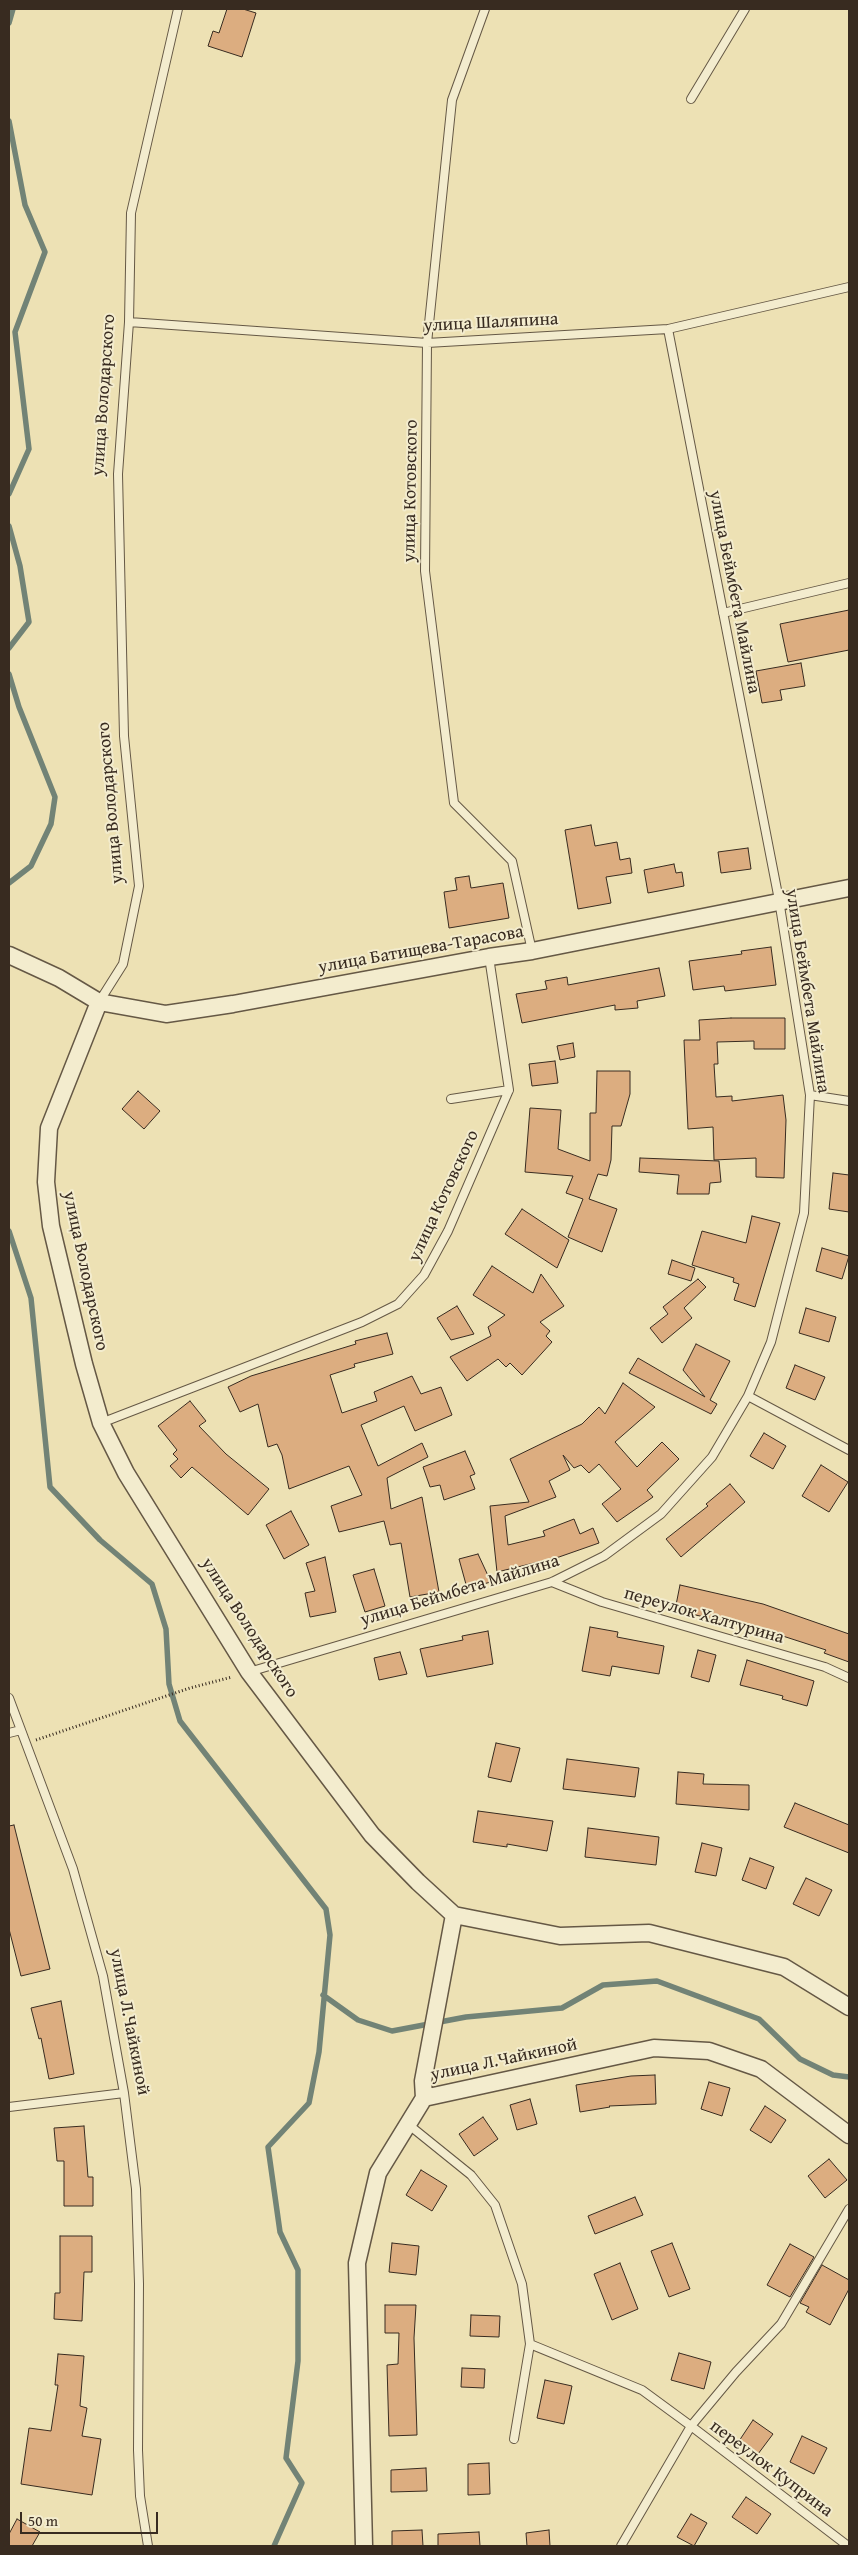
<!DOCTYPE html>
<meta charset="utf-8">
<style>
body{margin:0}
#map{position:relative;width:858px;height:2555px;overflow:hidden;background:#ede1b4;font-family:"Gentium Book Plus",serif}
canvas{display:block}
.frame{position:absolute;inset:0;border:10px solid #382b20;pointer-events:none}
.scale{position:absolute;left:20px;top:2512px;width:138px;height:22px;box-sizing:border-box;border:2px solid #382b20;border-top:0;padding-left:6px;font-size:15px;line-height:18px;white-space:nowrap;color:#382b20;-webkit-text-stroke:4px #f3ecce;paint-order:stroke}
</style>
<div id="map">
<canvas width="858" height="2555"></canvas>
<div class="frame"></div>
<div class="scale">50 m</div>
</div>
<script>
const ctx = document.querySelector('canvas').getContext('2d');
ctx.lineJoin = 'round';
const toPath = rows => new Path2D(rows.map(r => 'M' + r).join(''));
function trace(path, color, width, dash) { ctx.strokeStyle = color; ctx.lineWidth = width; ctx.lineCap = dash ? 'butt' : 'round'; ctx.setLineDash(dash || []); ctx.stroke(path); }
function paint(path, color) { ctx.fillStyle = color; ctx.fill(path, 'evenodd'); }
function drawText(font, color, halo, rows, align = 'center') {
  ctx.font = font + ' "Gentium Book Plus",serif'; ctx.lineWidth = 4; ctx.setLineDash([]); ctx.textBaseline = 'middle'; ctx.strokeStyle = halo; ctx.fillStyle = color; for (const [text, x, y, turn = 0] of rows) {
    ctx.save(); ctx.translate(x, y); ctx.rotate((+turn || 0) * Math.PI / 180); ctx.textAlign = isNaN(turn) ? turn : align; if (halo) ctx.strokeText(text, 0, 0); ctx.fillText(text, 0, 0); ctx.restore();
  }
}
trace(toPath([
 [9,23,13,9],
 [9,121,25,205,45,252,15,332,29,449,9,494],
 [9,526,20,566,29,622,9,648],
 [9,674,19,707,55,797,51,824,31,866,9,883],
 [9,1231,31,1298,50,1487,100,1540,152,1584,166,1629,169,1684,180,1721,326,1909,330,1935,319,2052,309,2103,268,2147,280,2232,298,2270,298,2361,286,2458,302,2483,274,2546],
 [323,1995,358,2020,392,2031,466,2017,562,2008,603,1985,657,1981,759,2019,800,2059,833,2075,849,2077]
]), '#728376', 5.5);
const building = toPath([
 [227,9,243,9,256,13,242,57,208,46,213,31,219,33,227,9],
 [849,610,849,650,788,662,780,624,849,610],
 [801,663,805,686,780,690,782,700,762,703,756,671,801,663],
 [591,825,595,846,617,842,620,860,630,858,632,873,606,877,611,903,578,909,565,830,591,825],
 [748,848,751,869,721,873,718,852,748,848],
 [674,864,676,873,682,872,684,886,648,893,644,870,674,864],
 [469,876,471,888,503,883,509,918,449,928,444,892,457,890,455,878,469,876],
 [771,947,776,985,725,991,724,986,693,990,689,961,742,954,741,951,771,947],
 [659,968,665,996,637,1001,638,1008,615,1010,615,1005,522,1023,516,994,547,989,545,981,567,977,568,985,659,968],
 [731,1018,785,1018,785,1049,754,1049,754,1041,717,1042,718,1064,714,1064,716,1097,732,1096,732,1101,783,1095,786,1120,784,1178,756,1177,756,1158,714,1160,713,1127,688,1129,684,1040,700,1040,699,1020,731,1018],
 [573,1043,575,1057,560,1060,557,1046,573,1043],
 [555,1061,558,1083,532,1086,529,1064,555,1061],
 [597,1071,630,1071,630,1094,621,1126,612,1126,611,1160,607,1176,598,1174,589,1199,617,1209,602,1252,568,1237,583,1199,566,1193,573,1176,525,1172,530,1108,561,1110,558,1149,590,1161,590,1113,596,1113,597,1071],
 [138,1091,160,1111,144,1129,122,1109,138,1091],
 [640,1158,719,1161,721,1182,710,1183,709,1194,677,1194,679,1175,639,1172,640,1158],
 [833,1173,849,1175,849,1212,829,1209,833,1173],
 [522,1209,569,1240,557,1268,505,1234,522,1209],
 [752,1216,780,1223,755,1307,734,1300,739,1284,733,1282,734,1278,692,1265,702,1231,746,1243,752,1216],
 [822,1248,849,1256,842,1279,816,1271,822,1248],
 [672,1260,695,1268,691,1281,668,1274,672,1260],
 [492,1266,533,1293,541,1274,564,1306,540,1322,550,1331,546,1336,552,1342,522,1375,510,1363,506,1367,498,1359,467,1381,450,1357,491,1336,488,1327,505,1315,473,1295,492,1266],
 [698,1279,706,1287,684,1308,692,1318,662,1343,650,1328,668,1314,663,1307,698,1279],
 [457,1306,474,1334,451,1340,437,1318,457,1306],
 [806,1308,836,1317,829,1342,799,1333,806,1308],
 [387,1333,393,1354,354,1364,355,1367,330,1375,342,1413,377,1401,374,1392,412,1376,421,1394,441,1387,452,1415,415,1431,404,1406,361,1425,378,1466,422,1443,428,1457,387,1478,391,1509,422,1497,439,1592,410,1597,401,1543,390,1545,384,1521,339,1532,331,1506,362,1495,349,1466,289,1489,282,1455,277,1444,268,1447,258,1404,240,1412,228,1387,251,1376,356,1344,355,1341,387,1333],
 [696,1344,730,1361,710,1400,717,1404,711,1414,629,1373,638,1358,705,1397,683,1370,696,1344],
 [795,1365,825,1377,815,1400,786,1388,795,1365],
 [623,1383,655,1407,615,1442,637,1467,662,1442,679,1459,647,1490,653,1497,617,1522,602,1504,621,1489,599,1464,589,1473,581,1465,574,1468,563,1455,570,1470,549,1481,556,1497,505,1516,508,1545,545,1536,543,1531,574,1519,580,1534,593,1528,599,1543,559,1557,497,1572,490,1506,529,1502,510,1459,582,1424,599,1407,605,1414,623,1383],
 [190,1401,206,1421,199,1426,226,1454,269,1489,248,1515,192,1467,181,1478,170,1466,178,1459,173,1454,177,1450,158,1426,190,1401],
 [764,1433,786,1446,773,1469,750,1456,764,1433],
 [465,1451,475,1474,470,1476,475,1489,444,1500,440,1485,430,1487,423,1467,465,1451],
 [821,1465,848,1482,829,1512,802,1496,821,1465],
 [730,1484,745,1502,681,1557,666,1539,708,1506,706,1504,730,1484],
 [291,1511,309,1545,284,1559,266,1525,291,1511],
 [478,1554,491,1582,467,1588,459,1559,478,1554],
 [325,1557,336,1612,310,1617,305,1593,315,1591,306,1563,325,1557],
 [374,1569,385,1606,365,1612,353,1575,374,1569],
 [680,1585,763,1604,849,1634,849,1662,824,1653,826,1650,758,1628,758,1630,675,1610,680,1585],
 [590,1627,618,1632,617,1637,664,1646,659,1674,612,1666,610,1676,582,1671,590,1627],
 [488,1631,493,1664,427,1677,420,1649,463,1640,462,1636,488,1631],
 [698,1650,716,1655,709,1682,691,1677,698,1650],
 [400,1652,407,1674,379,1680,374,1658,400,1652],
 [747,1660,814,1681,807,1706,782,1699,783,1696,740,1685,747,1660],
 [496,1743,520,1748,511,1782,488,1777,496,1743],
 [567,1759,639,1768,635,1797,563,1789,567,1759],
 [678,1772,704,1774,703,1784,749,1785,749,1810,676,1804,678,1772],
 [795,1803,849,1825,849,1853,784,1827,795,1803],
 [478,1811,553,1821,547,1851,507,1844,507,1847,473,1842,478,1811],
 [14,1825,50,1969,21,1976,9,1929,9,1826,14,1825],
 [588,1828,659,1837,656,1865,585,1857,588,1828],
 [702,1843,722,1848,716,1876,695,1872,702,1843],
 [750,1858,774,1867,766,1889,742,1880,750,1858],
 [806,1878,832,1890,819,1916,793,1904,806,1878],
 [61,2001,74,2074,49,2079,41,2038,39,2039,31,2008,61,2001],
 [655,2075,656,2104,609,2106,610,2107,580,2112,576,2085,631,2076,655,2075],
 [709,2082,730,2088,722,2116,701,2109,709,2082],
 [530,2099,537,2124,517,2130,510,2105,530,2099],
 [765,2106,786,2120,771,2143,750,2130,765,2106],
 [483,2117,498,2139,474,2156,459,2134,483,2117],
 [84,2126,88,2177,93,2177,93,2206,64,2206,64,2161,57,2161,54,2128,84,2126],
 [829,2159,847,2180,825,2198,808,2176,829,2159],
 [421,2170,447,2186,432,2211,406,2195,421,2170],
 [635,2197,643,2215,595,2234,588,2216,635,2197],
 [60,2236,92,2236,92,2272,84,2272,82,2321,54,2319,55,2293,60,2293,60,2236],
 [392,2243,419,2246,416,2275,389,2272,392,2243],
 [672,2243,690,2289,669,2297,651,2251,672,2243],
 [790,2244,814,2257,790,2297,767,2285,790,2244],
 [620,2263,638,2309,612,2320,594,2274,620,2263],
 [822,2265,849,2280,849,2289,830,2325,806,2312,809,2307,800,2303,822,2265],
 [385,2305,416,2305,414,2338,417,2435,389,2436,387,2365,398,2364,399,2333,385,2333,385,2305],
 [471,2315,500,2316,499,2337,470,2336,471,2315],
 [679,2353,711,2362,704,2389,671,2380,679,2353],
 [58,2354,84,2356,80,2406,87,2408,82,2436,101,2439,92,2495,21,2484,29,2428,51,2431,58,2385,55,2385,58,2354],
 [462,2368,485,2369,484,2388,461,2387,462,2368],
 [545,2380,572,2386,564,2424,537,2418,545,2380],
 [753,2420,773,2434,758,2454,739,2441,753,2420],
 [802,2436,827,2448,814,2474,790,2462,802,2436],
 [489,2463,490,2494,468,2495,468,2464,489,2463],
 [426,2468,427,2491,391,2492,391,2470,426,2468],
 [746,2497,771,2514,757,2534,732,2517,746,2497],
 [691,2514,707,2523,694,2546,677,2537,691,2514],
 [17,2519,40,2532,32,2546,9,2546,9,2534,17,2519],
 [422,2530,423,2546,392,2546,392,2531,422,2530],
 [549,2530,550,2546,527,2546,526,2533,549,2530],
 [479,2532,480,2546,438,2546,438,2534,479,2532]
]);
paint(building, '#dcad80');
trace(building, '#382b20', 1);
const lane = toPath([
 [485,9,452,100,427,343,425,571,454,803,512,861,532,951],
 [691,99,745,9],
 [129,322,427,343,668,329,849,287],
 [723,613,849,583],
 [99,1002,123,964,139,886,124,736,118,474,129,322,131,213,178,9],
 [810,1095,849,1101],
 [451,1099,509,1090],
 [748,1396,849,1450],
 [101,1423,362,1322,398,1304,424,1275,448,1231,509,1090,489,957],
 [552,1582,602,1602,825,1667,849,1678],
 [249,1672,552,1582,604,1556,661,1514,712,1457,748,1396,771,1342,804,1213,810,1095,779,900,668,329],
 [9,1698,73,1869,103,1976,124,2093,136,2189,139,2284,138,2450,140,2496,148,2546],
 [9,1733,21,1730],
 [9,2107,124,2093],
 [409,2125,471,2175,495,2205,522,2284,530,2344,514,2439],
 [530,2344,642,2390,691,2426,736,2372,781,2324,849,2209],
 [621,2546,691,2426,848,2546]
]);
const street = toPath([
 [9,955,59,978,99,1002,166,1014,233,1004,489,957,532,951,849,888],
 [99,1002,49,1128,46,1182,51,1226,84,1364,101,1423,126,1473,249,1672,372,1835,418,1882,454,1915,560,1936,649,1933,784,1967,849,2007],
 [424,2098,423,2081,454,1915],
 [364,2546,357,2263,378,2173,424,2098,654,2048,709,2051,761,2069,849,2135]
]);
trace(lane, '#655845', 10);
trace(street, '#655845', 19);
trace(toPath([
 [36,1740,190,1688,232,1677]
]), '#382b20', 3, [1, 2.5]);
trace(lane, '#f3ecce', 8);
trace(street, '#f3ecce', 16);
drawText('18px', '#382b20', '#f3ecce', [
 ["улица Шаляпина",491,323,-3],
 ["улица Володарского",104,395,-86],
 ["улица Котовского",411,491,-89],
 ["улица Беймбета Майлина",734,592,79],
 ["улица Володарского",111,803,-95],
 ["улица Батищева-Тарасова",421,950,-10],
 ["улица Беймбета Майлина",807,991,81],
 ["улица Котовского",444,1196,-65],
 ["улица Володарского",85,1271,78],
 ["улица Беймбета Майлина",460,1591,-17],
 ["переулок Халтурина",704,1616,16],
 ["улица Володарского",249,1628,57],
 ["улица Л.Чайкиной",129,2022,79],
 ["улица Л.Чайкиной",504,2060,-12],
 ["переулок Куприна",771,2469,37]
]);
</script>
